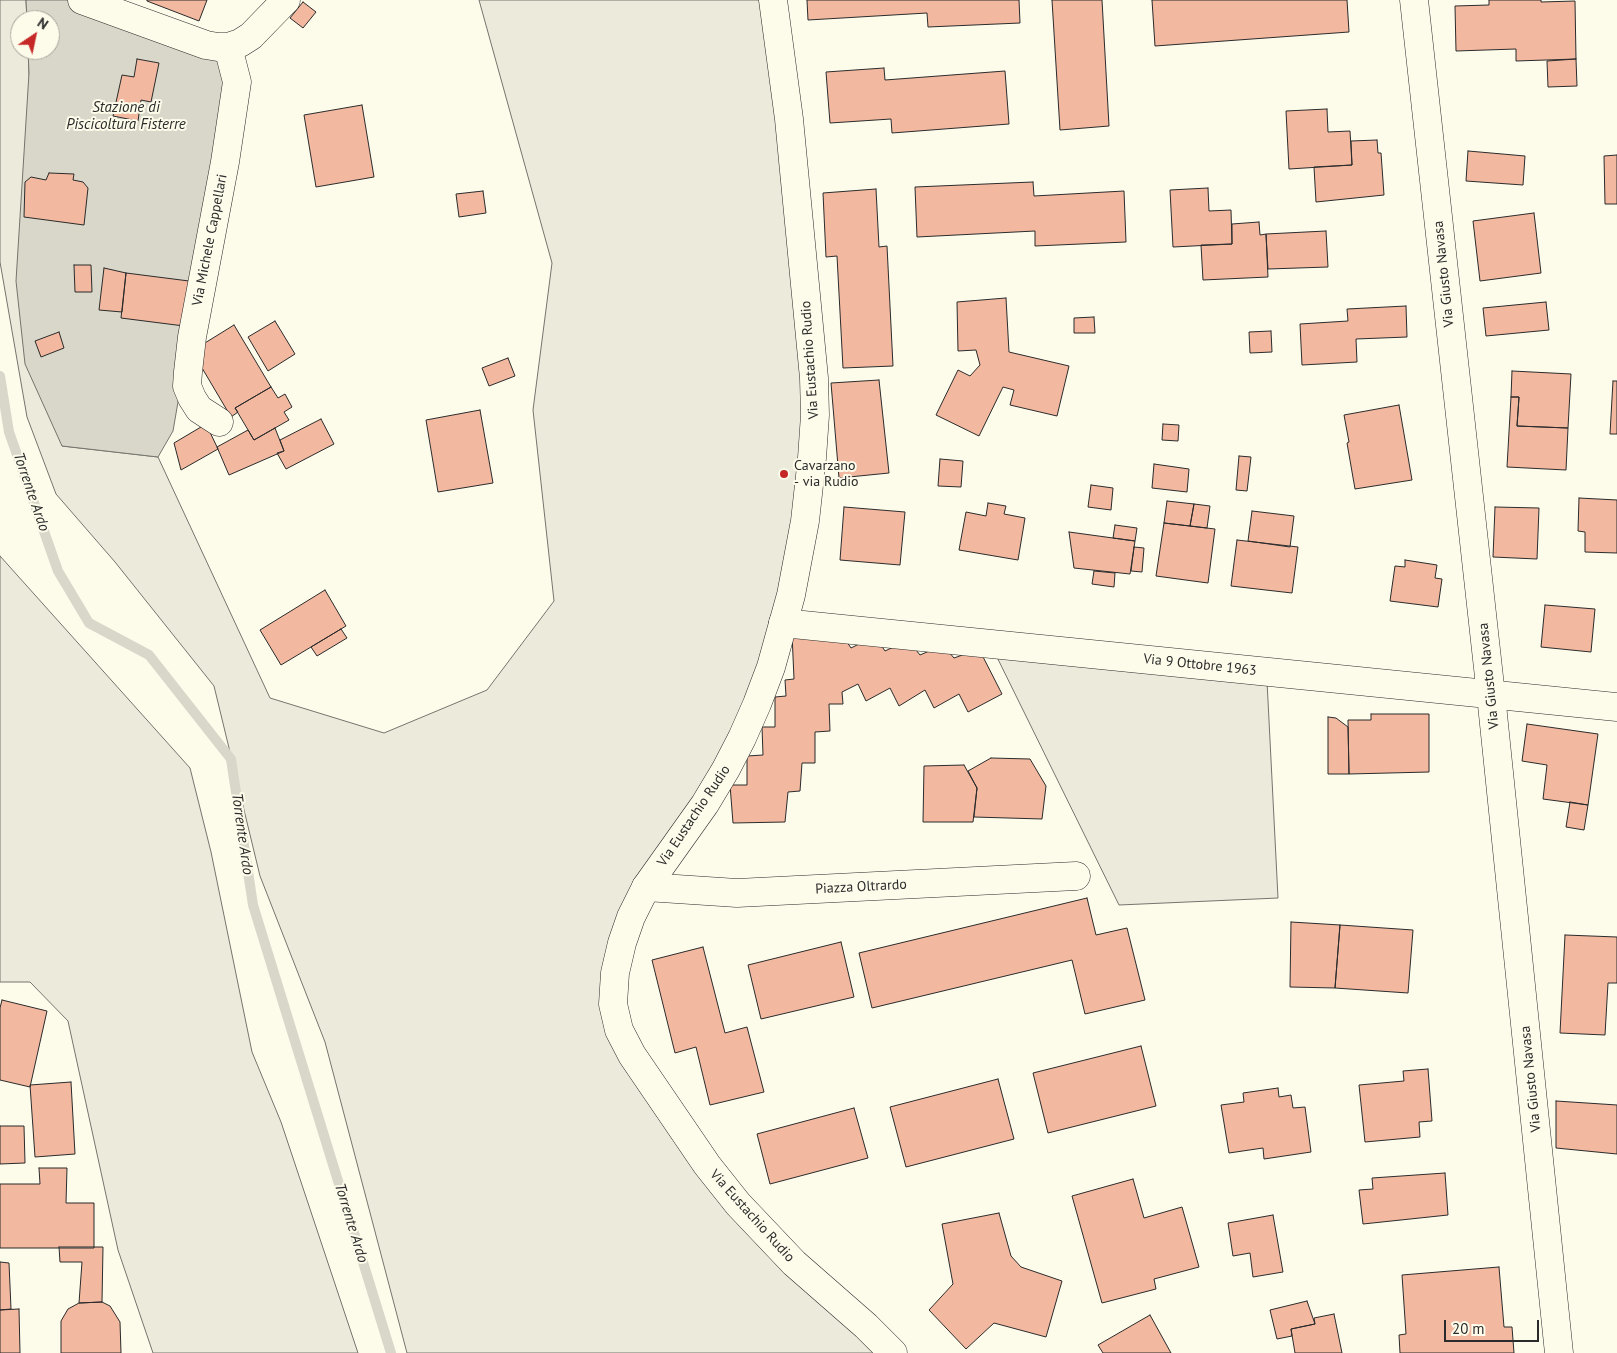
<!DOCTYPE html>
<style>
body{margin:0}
#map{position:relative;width:1617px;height:1353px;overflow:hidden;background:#fdfbea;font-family:"PT Sans",sans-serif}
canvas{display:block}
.north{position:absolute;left:10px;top:10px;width:50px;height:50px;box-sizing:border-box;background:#fdfbea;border:1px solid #a9a89e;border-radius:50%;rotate:34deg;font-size:14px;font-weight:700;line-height:20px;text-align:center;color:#2b2b2b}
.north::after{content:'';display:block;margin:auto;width:18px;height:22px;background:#c62828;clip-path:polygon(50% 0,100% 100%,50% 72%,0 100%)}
.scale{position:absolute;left:1444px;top:1320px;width:95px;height:22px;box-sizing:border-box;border:2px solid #2b2b2b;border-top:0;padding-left:6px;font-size:15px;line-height:18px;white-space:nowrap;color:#2b2b2b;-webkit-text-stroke:4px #fdfbea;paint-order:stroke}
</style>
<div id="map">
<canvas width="1617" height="1353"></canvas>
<div class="north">N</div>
<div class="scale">20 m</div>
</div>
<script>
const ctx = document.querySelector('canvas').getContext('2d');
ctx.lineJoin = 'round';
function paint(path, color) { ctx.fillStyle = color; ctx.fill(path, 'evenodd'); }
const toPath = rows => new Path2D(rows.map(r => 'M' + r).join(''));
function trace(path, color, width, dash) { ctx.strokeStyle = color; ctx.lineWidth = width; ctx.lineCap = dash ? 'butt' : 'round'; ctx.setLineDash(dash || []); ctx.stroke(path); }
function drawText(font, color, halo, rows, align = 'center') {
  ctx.font = font + ' "PT Sans",sans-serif'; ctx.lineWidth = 4; ctx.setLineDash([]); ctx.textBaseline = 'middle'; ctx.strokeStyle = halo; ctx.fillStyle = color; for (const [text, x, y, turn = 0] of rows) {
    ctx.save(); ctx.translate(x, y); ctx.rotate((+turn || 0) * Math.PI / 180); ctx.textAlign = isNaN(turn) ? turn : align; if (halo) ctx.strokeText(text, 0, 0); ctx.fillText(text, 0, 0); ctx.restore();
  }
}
const green = toPath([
 [0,0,26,0,27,20,20,20,20,50,28,50,29,73,62,446,158,457,270,698,384,733,487,690,554,601,533,410,552,263,479,0,768,0,805,377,800,505,748,713,611,958,624,1024,762,1222,886,1353,407,1353,325,1042,260,876,214,686,115,562,56,494,27,417,0,262,0,0],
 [0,556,190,768,211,852,252,1052,281,1122,358,1353,153,1353,118,1250,68,1021,30,982,0,982,0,556],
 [992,647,1267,681,1278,898,1119,905,992,647]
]);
paint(green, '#ecebdb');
trace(green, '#74746e', 1);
const water = toPath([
 [26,0,96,0,238,52,173,431,158,457,62,446,25,364,16,281,29,73,28,50,50,50,50,20,27,20,26,0]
]);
paint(water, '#d8d7c9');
trace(water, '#74746e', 1);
trace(toPath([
 [0,376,9,432,58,571,89,623,149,655,231,759,253,905,391,1353]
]), '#d8d7c9', 10);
const building = toPath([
 [147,0,207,0,199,21,147,1,147,0],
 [807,0,1019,0,1020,23,928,27,927,13,808,20,807,0],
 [1052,0,1102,0,1109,126,1060,130,1052,0],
 [1152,0,1347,0,1349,32,1155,46,1152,0],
 [1489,0,1541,0,1541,2,1575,1,1576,59,1516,61,1516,49,1456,51,1455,6,1489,5,1489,0],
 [303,2,316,12,303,28,290,18,303,2],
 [137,59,159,63,151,102,141,100,138,121,113,116,122,75,134,77,137,59],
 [1576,59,1577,86,1548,87,1547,61,1576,59],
 [884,68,885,80,1005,71,1009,124,892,133,891,119,830,123,826,72,884,68],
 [362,105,374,177,316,187,304,115,362,105],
 [1327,109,1328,132,1350,131,1352,165,1289,169,1286,111,1327,109],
 [1377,140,1378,153,1381,153,1384,195,1316,202,1314,167,1352,165,1351,141,1377,140],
 [1468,151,1525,156,1523,185,1466,181,1468,151],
 [1617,155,1617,204,1605,204,1604,156,1617,155],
 [49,173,74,174,73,180,83,182,88,188,84,225,24,217,25,182,31,177,46,180,49,173],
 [1033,182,1034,196,1124,191,1126,242,1035,246,1035,231,917,237,915,187,1033,182],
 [1208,188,1209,211,1231,210,1232,244,1173,247,1170,190,1208,188],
 [876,189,879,247,887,246,893,366,843,368,837,256,826,257,823,193,876,189],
 [483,191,486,213,459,217,456,194,483,191],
 [1534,213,1541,273,1480,281,1473,221,1534,213],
 [1259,222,1260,235,1266,234,1268,277,1203,280,1201,245,1232,244,1232,224,1259,222],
 [1326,231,1328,267,1268,269,1266,234,1326,231],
 [74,265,91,265,92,292,75,292,74,265],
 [104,268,126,273,122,312,99,310,104,268],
 [126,273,189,281,184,326,121,318,126,273],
 [1006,298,1009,352,1069,366,1057,416,1010,405,1014,390,1003,387,979,436,936,415,958,370,970,376,980,365,976,350,958,351,957,302,1006,298],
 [1546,302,1549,330,1486,336,1483,308,1546,302],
 [1406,306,1407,337,1356,339,1357,362,1302,365,1300,324,1348,321,1347,309,1406,306],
 [1094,317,1095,333,1074,333,1074,318,1094,317],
 [275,321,295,354,268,371,248,337,275,321],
 [234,325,271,387,235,408,238,412,231,417,192,351,234,325],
 [1271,331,1272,352,1250,353,1249,332,1271,331],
 [59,332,64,348,41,357,35,341,59,332],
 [508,358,515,376,489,386,482,368,508,358],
 [1512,371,1571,374,1568,428,1517,426,1519,397,1511,397,1512,371],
 [879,380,889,473,839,478,831,383,879,380],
 [1613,381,1617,381,1617,434,1610,434,1613,381],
 [271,387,278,398,285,394,292,407,284,412,289,420,254,440,235,408,271,387],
 [1511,397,1519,397,1517,426,1568,428,1566,470,1507,467,1511,397],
 [1399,405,1412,480,1355,489,1347,443,1349,442,1344,415,1399,405],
 [480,410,493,483,438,492,426,420,480,410],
 [321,419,334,444,286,469,277,453,284,451,280,440,321,419],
 [206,424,218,449,181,470,174,443,206,424],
 [1163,424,1179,425,1178,441,1162,440,1163,424],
 [275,428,284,451,229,475,217,447,248,430,254,440,275,428],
 [1239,456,1251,457,1247,491,1236,490,1239,456],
 [940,459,963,461,961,487,938,486,940,459],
 [1154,464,1189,469,1187,492,1152,488,1154,464],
 [1091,485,1113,488,1111,510,1088,507,1091,485],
 [1579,498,1617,500,1617,553,1585,552,1585,532,1578,531,1579,498],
 [1167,501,1194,504,1190,526,1164,523,1167,501],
 [988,503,1006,506,1004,514,1025,518,1018,560,959,550,966,512,986,516,988,503],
 [1194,504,1210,506,1207,528,1190,526,1194,504],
 [844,507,905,512,900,565,840,560,844,507],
 [1495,507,1539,508,1537,559,1493,557,1495,507],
 [1252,511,1294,516,1290,547,1248,541,1252,511],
 [1164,523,1215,529,1208,583,1156,576,1164,523],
 [1115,525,1137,528,1135,541,1113,538,1115,525],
 [1069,532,1135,541,1130,574,1074,568,1069,532],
 [1237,540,1298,547,1292,593,1231,586,1237,540],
 [1134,547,1144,548,1142,572,1131,571,1134,547],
 [1405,560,1437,565,1435,578,1442,579,1438,607,1390,601,1395,566,1405,567,1405,560],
 [1094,571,1115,573,1114,587,1092,584,1094,571],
 [325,590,346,626,281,665,260,630,325,590],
 [1545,605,1595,609,1591,652,1541,647,1545,605],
 [341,629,347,638,317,656,311,647,341,629],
 [841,633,851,648,875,636,885,651,908,640,920,655,943,645,954,658,979,649,1002,694,968,712,959,694,934,708,925,690,899,706,890,688,866,701,858,684,842,692,843,704,829,704,830,731,815,732,815,763,802,763,800,791,788,792,785,822,733,823,730,785,747,785,747,756,763,755,762,727,775,727,775,697,786,696,785,680,794,679,792,634,841,633],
 [1371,714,1429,714,1429,772,1349,774,1348,720,1371,720,1371,714],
 [1328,717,1336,718,1348,727,1349,774,1328,774,1328,717],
 [1527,724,1598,734,1588,805,1543,799,1547,765,1522,761,1527,724],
 [991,758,1030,759,1046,786,1042,819,974,817,977,788,968,771,991,758],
 [964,765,977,788,973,822,923,822,924,766,964,765],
 [1570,802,1588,805,1584,830,1566,827,1570,802],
 [1087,898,1096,935,1127,928,1145,1000,1085,1014,1072,960,872,1008,859,953,1087,898],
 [1291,922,1340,925,1335,988,1290,987,1291,922],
 [1340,925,1413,930,1408,993,1335,988,1340,925],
 [1565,935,1617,937,1617,983,1608,983,1605,1035,1560,1033,1565,935],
 [841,942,854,997,761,1019,748,965,841,942],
 [703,947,725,1033,747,1027,764,1092,710,1105,696,1047,675,1053,652,960,703,947],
 [2,1000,47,1011,30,1087,0,1080,0,1008,2,1000],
 [1141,1046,1156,1106,1048,1133,1033,1073,1141,1046],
 [1428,1069,1432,1121,1419,1122,1420,1137,1365,1142,1359,1085,1404,1081,1403,1071,1428,1069],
 [998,1079,1014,1139,906,1167,890,1107,998,1079],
 [71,1082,75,1154,35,1157,30,1085,71,1082],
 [1278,1088,1279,1097,1291,1095,1293,1108,1305,1107,1311,1152,1264,1159,1263,1148,1229,1153,1221,1105,1244,1102,1243,1093,1278,1088],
 [1556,1101,1617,1105,1617,1154,1556,1148,1556,1101],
 [854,1108,868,1158,770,1184,757,1134,854,1108],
 [0,1126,24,1126,25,1163,0,1164,0,1126],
 [39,1168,67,1168,66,1203,94,1203,94,1248,0,1248,0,1184,40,1184,39,1168],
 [1445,1173,1448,1215,1363,1224,1359,1190,1373,1189,1372,1178,1445,1173],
 [1133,1179,1144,1218,1182,1207,1199,1267,1154,1279,1156,1289,1102,1303,1072,1196,1133,1179],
 [999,1213,1011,1256,1021,1267,1062,1281,1046,1337,994,1323,966,1349,929,1310,953,1284,942,1224,999,1213],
 [1273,1215,1283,1272,1253,1277,1250,1253,1233,1256,1228,1223,1273,1215],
 [59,1247,103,1247,102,1302,79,1303,82,1262,60,1262,59,1247],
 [0,1262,9,1263,11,1309,0,1310,0,1262],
 [1499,1267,1504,1327,1512,1327,1514,1353,1400,1353,1399,1335,1406,1334,1402,1275,1499,1267],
 [1307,1301,1315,1324,1291,1329,1292,1336,1277,1339,1270,1310,1307,1301],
 [102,1302,110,1306,120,1322,121,1353,61,1353,61,1321,68,1309,79,1303,102,1302],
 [19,1309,20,1353,0,1353,0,1310,19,1309],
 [1334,1314,1342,1353,1295,1353,1291,1329,1315,1324,1314,1318,1334,1314],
 [1150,1315,1171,1353,1103,1353,1098,1345,1150,1315]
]);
paint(building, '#f2b8a0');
trace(building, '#2b2b2b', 1);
const street = toPath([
 [82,0,206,45,218,47,228,47,240,43,251,36,286,0],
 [1414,0,1491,695,1559,1353],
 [219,422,199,409,192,398,187,386,188,372,192,337,225,162,237,82,228,47],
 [783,623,1617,707],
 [646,887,737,893,1076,876]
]);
const secondary = toPath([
 [773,0,789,119,814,378,815,415,812,458,805,521,791,595,771,667,757,704,742,738,726,769,705,804,646,887,631,917,622,943,615,973,613,1004,619,1030,632,1055,707,1165,738,1204,794,1263,866,1326,893,1353]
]);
trace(street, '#2b2b2b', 29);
trace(secondary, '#2b2b2b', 29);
trace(street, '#fdfbea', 28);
trace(secondary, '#fdfbea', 28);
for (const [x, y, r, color] of [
 [784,474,5,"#c62828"]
]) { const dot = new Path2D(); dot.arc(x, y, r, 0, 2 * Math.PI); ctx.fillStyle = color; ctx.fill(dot); trace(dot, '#fdfbea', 2); }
drawText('14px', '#2b2b2b', '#fdfbea', [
 ["Via Michele Cappellari",210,240,-79],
 ["Via Giusto Navasa",1444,274,-96],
 ["Via Eustachio Rudio",810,360,-94],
 ["Via 9 Ottobre 1963",1200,665,6],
 ["Via Giusto Navasa",1489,676,-96],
 ["Via Eustachio Rudio",694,816,-56],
 ["Piazza Oltrardo",861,887,-3],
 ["Via Giusto Navasa",1531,1079,-96],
 ["Via Eustachio Rudio",752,1216,48]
]);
drawText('14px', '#2b2b2b', '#fdfbea', [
 ["Cavarzano",794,466],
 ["- via Rudio",794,482]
], 'left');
drawText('italic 15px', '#2b2b2b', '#fdfbea', [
 ["Stazione di",126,108],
 ["Piscicoltura Fisterre",126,125],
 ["Torrente Ardo",31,492,71],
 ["Torrente Ardo",242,834,82],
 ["Torrente Ardo",351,1223,73]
]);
</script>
